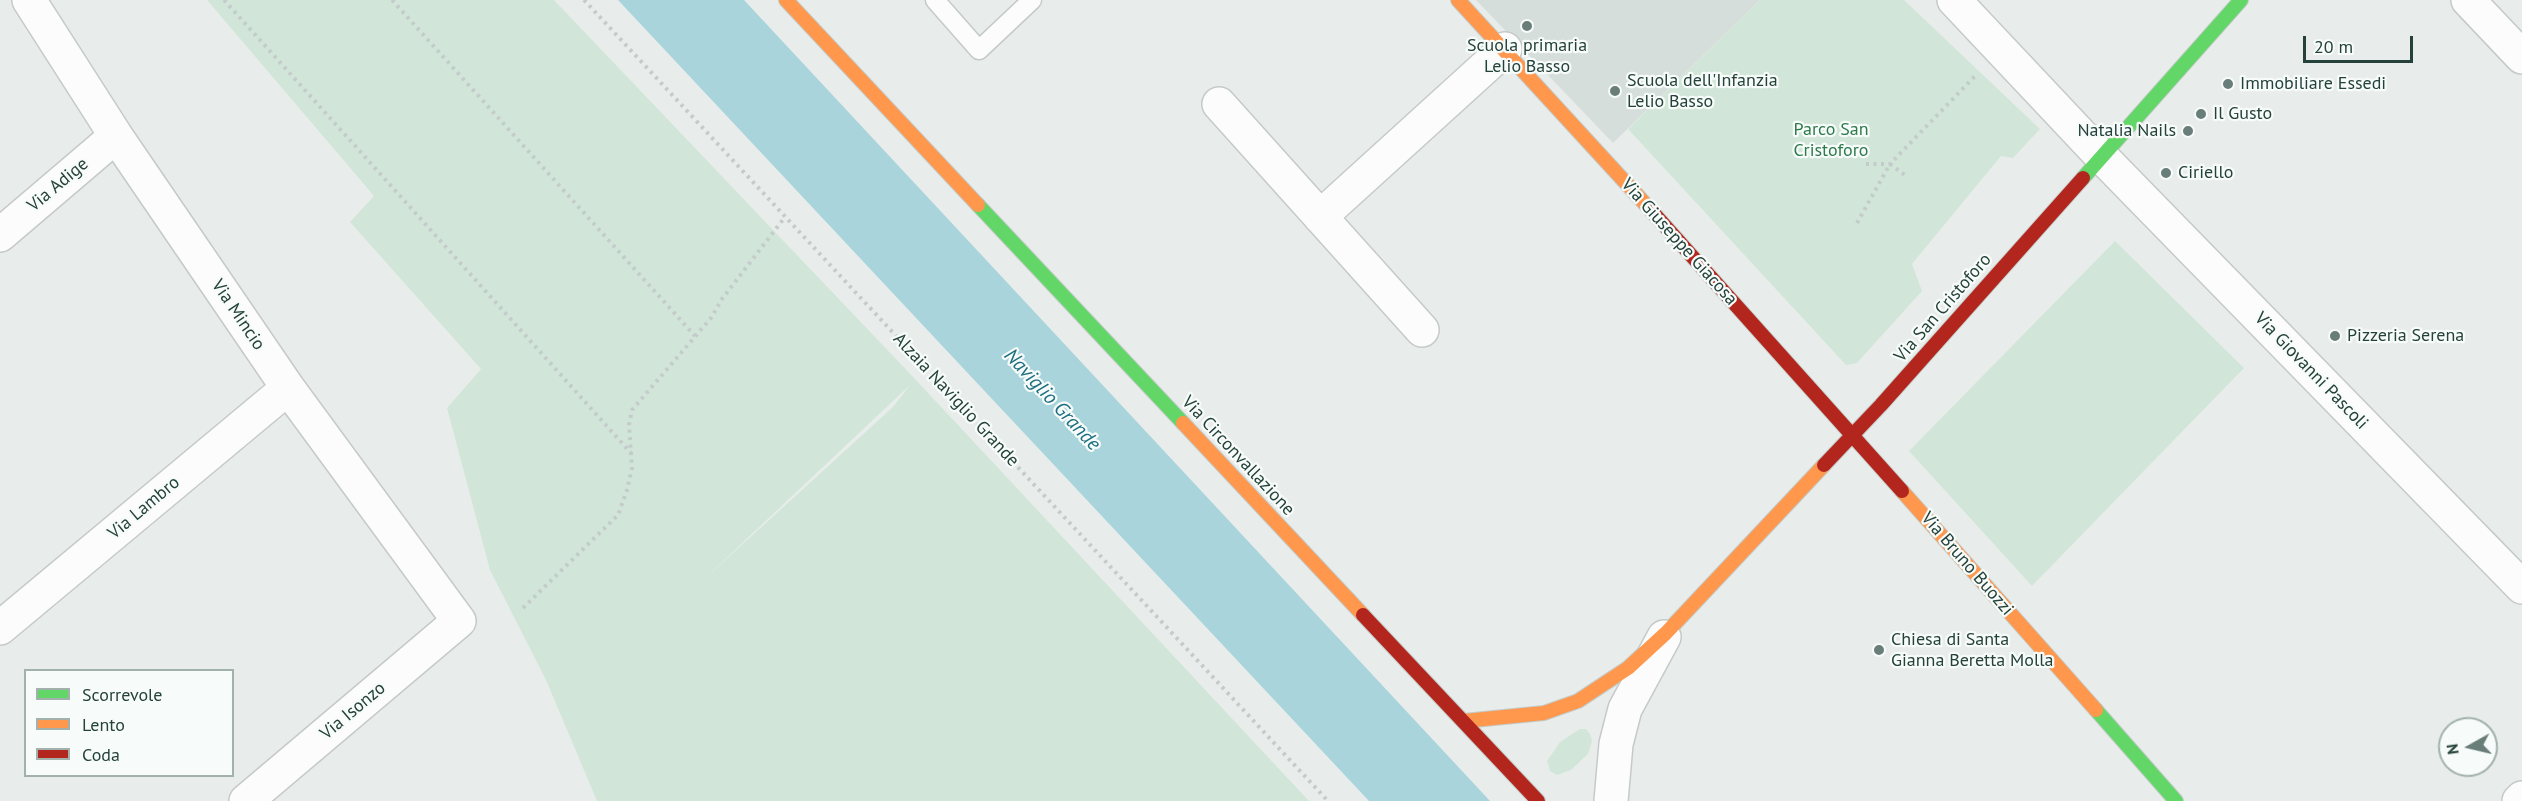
<!DOCTYPE html>
<style>
body{margin:0}
#map{position:relative;width:2522px;height:801px;overflow:hidden;background:#e8edeb;font-family:"PT Sans",sans-serif}
canvas{display:block}
.legend{position:absolute;left:24px;top:669px;width:210px;height:108px;box-sizing:border-box;background:#f7fbf9;border:2px solid #a3b1ad;margin:0;padding:8px 10px;list-style:none;font-size:18px;color:#24423a}
.legend li{display:flex;align-items:center;gap:12px;height:30px}
.legend b{width:30px;border:2px solid #a3b1ad}
.north{position:absolute;left:2438px;top:717px;width:60px;height:60px;box-sizing:border-box;background:#f7fbf9;border:2px solid #a3b1ad;border-radius:50%;rotate:262deg;font-size:16px;font-weight:700;line-height:24px;text-align:center;color:#24423a}
.north::after{content:'';display:block;margin:auto;width:21px;height:27px;background:#697e78;clip-path:polygon(50% 0,100% 100%,50% 72%,0 100%)}
.scale{position:absolute;left:2303px;top:36px;width:110px;height:27px;box-sizing:border-box;border:3px solid #24423a;border-top:0;padding-left:8px;font-size:18px;line-height:21px;white-space:nowrap;color:#24423a;-webkit-text-stroke:4px #f7fbf9;paint-order:stroke}
</style>
<div id="map">
<canvas width="2522" height="801"></canvas>
<ul class="legend">
<li><b style="height:8px;background:#63d668"></b>Scorrevole</li>
<li><b style="height:8px;background:#ff974d"></b>Lento</li>
<li><b style="height:8px;background:#b3261e"></b>Coda</li>
</ul>
<div class="north">N</div>
<div class="scale">20 m</div>
</div>
<script>
const ctx = document.querySelector('canvas').getContext('2d');
ctx.lineJoin = 'round';
function paint(path, color) { ctx.fillStyle = color; ctx.fill(path, 'evenodd'); }
const toPath = rows => new Path2D(rows.map(r => 'M' + r).join(''));
function trace(path, color, width, dash) { ctx.strokeStyle = color; ctx.lineWidth = width; ctx.lineCap = dash ? 'butt' : 'round'; ctx.setLineDash(dash || []); ctx.stroke(path); }
function drawText(font, color, halo, rows, align = 'center') {
  ctx.font = font + ' "PT Sans",sans-serif'; ctx.lineWidth = 4.5; ctx.setLineDash([]); ctx.textBaseline = 'middle'; ctx.strokeStyle = halo; ctx.fillStyle = color; for (const [text, x, y, turn = 0] of rows) {
    ctx.save(); ctx.translate(x, y); ctx.rotate((+turn || 0) * Math.PI / 180); ctx.textAlign = isNaN(turn) ? turn : align; if (halo) ctx.strokeText(text, 0, 0); ctx.fillText(text, 0, 0); ctx.restore();
  }
}
paint(toPath([
 [1476,0,1760,0,1613,143]
]), '#d6dedb');
paint(toPath([
 [207,0,554,0,916,380,1309,801,597,801,546,680,490,570,447,408,481,369,350,222,374,196],
 [910,385,893,407,701,582],
 [1760,0,1904,0,2040,129,2013,158,2001,156,1912,264,1922,291,1857,363,1846,365,1628,129],
 [2115,241,2244,368,2032,586,1909,451],
 [1580,729,1586,729,1590,734,1592,741,1588,754,1571,770,1557,775,1550,771,1547,761,1560,742]
]), '#d1e6d8');
paint(toPath([
 [618,0,744,0,1490,801,1369,801]
]), '#a9d4db');
const lane = toPath([
 [935,0,979,50,1032,0]
]);
const street = toPath([
 [29,0,116,136,288,388,459,621,246,801],
 [1954,0,2101,156,2522,587],
 [2468,0,2522,57],
 [1219,104,1422,330],
 [1320,217,1505,49],
 [0,235,116,136],
 [0,628,288,388],
 [1611,801,1616,744,1625,709,1664,637],
 [2519,801,2522,798]
]);
const fast = toPath([
 [2083,178,2241,0],
 [978,205,1183,423],
 [2096,710,2176,801]
]);
const slow = toPath([
 [786,0,978,205],
 [1458,0,1648,207],
 [1183,423,1363,615],
 [1902,491,2096,710],
 [1464,721,1544,713,1578,701,1628,668,1666,633,1824,465]
]);
const jam = toPath([
 [1648,207,1902,491],
 [1824,465,1881,405,2083,178],
 [1363,615,1538,801]
]);
trace(lane, '#c5cac8', 21);
trace(street, '#c5cac8', 36);
trace(fast, '#c3cbc8', 16);
trace(slow, '#c3cbc8', 16);
trace(jam, '#c3cbc8', 16);
trace(toPath([
 [224,0,631,453],
 [392,0,695,336],
 [584,0,1328,801],
 [1866,164,1890,164,1977,74],
 [1857,223,1890,164,1905,175],
 [523,608,618,515,627,490,632,468,629,425,632,410,711,318,722,299,785,217]
]), '#c3ccca', 4, [3, 4.5]);
trace(lane, '#fcfcfc', 18);
trace(street, '#fcfcfc', 33);
trace(fast, '#63d668', 14);
trace(slow, '#ff974d', 14);
trace(jam, '#b3261e', 14);
for (const [x, y, r, color] of [
 [1527,26,6,"#697e78"],
 [2228,84,6,"#697e78"],
 [1615,91,6,"#697e78"],
 [2201,114,6,"#697e78"],
 [2188,131,6,"#697e78"],
 [2166,173,6,"#697e78"],
 [2335,336,6,"#697e78"],
 [1879,650,6,"#697e78"]
]) { const dot = new Path2D(); dot.arc(x, y, r, 0, 2 * Math.PI); ctx.fillStyle = color; ctx.fill(dot); trace(dot, '#f7fbf9', 2); }
drawText('18px', '#24423a', '#f7fbf9', [
 ["Scuola primaria",1527,46,"center"],
 ["Lelio Basso",1527,67,"center"],
 ["Scuola dell'Infanzia",1627,81],
 ["Lelio Basso",1627,102],
 ["Immobiliare Essedi",2240,84],
 ["Il Gusto",2213,114],
 ["Natalia Nails",2176,131,"right"],
 ["Ciriello",2178,173],
 ["Pizzeria Serena",2347,336],
 ["Chiesa di Santa",1891,640],
 ["Gianna Beretta Molla",1891,661]
], 'left');
drawText('18px', '#2d7a4b', '#f7fbf9', [
 ["Parco San",1831,130],
 ["Cristoforo",1831,151]
]);
drawText('18px', '#24423a', '#f7fbf9', [
 ["Via Adige",58,185,-40],
 ["Via Giuseppe Giacosa",1679,242,48],
 ["Via San Cristoforo",1943,308,-49],
 ["Via Mincio",238,315,56],
 ["Via Giovanni Pascoli",2311,371,46],
 ["Alzaia Naviglio Grande",956,400,47],
 ["Via Circonvallazione",1238,456,47],
 ["Via Lambro",144,508,-40],
 ["Via Bruno Buozzi",1967,564,49],
 ["Via Isonzo",353,711,-40]
]);
drawText('italic 20px', '#1c6f80', '#f7fbf9', [
 ["Naviglio Grande",1052,400,47]
]);
</script>
